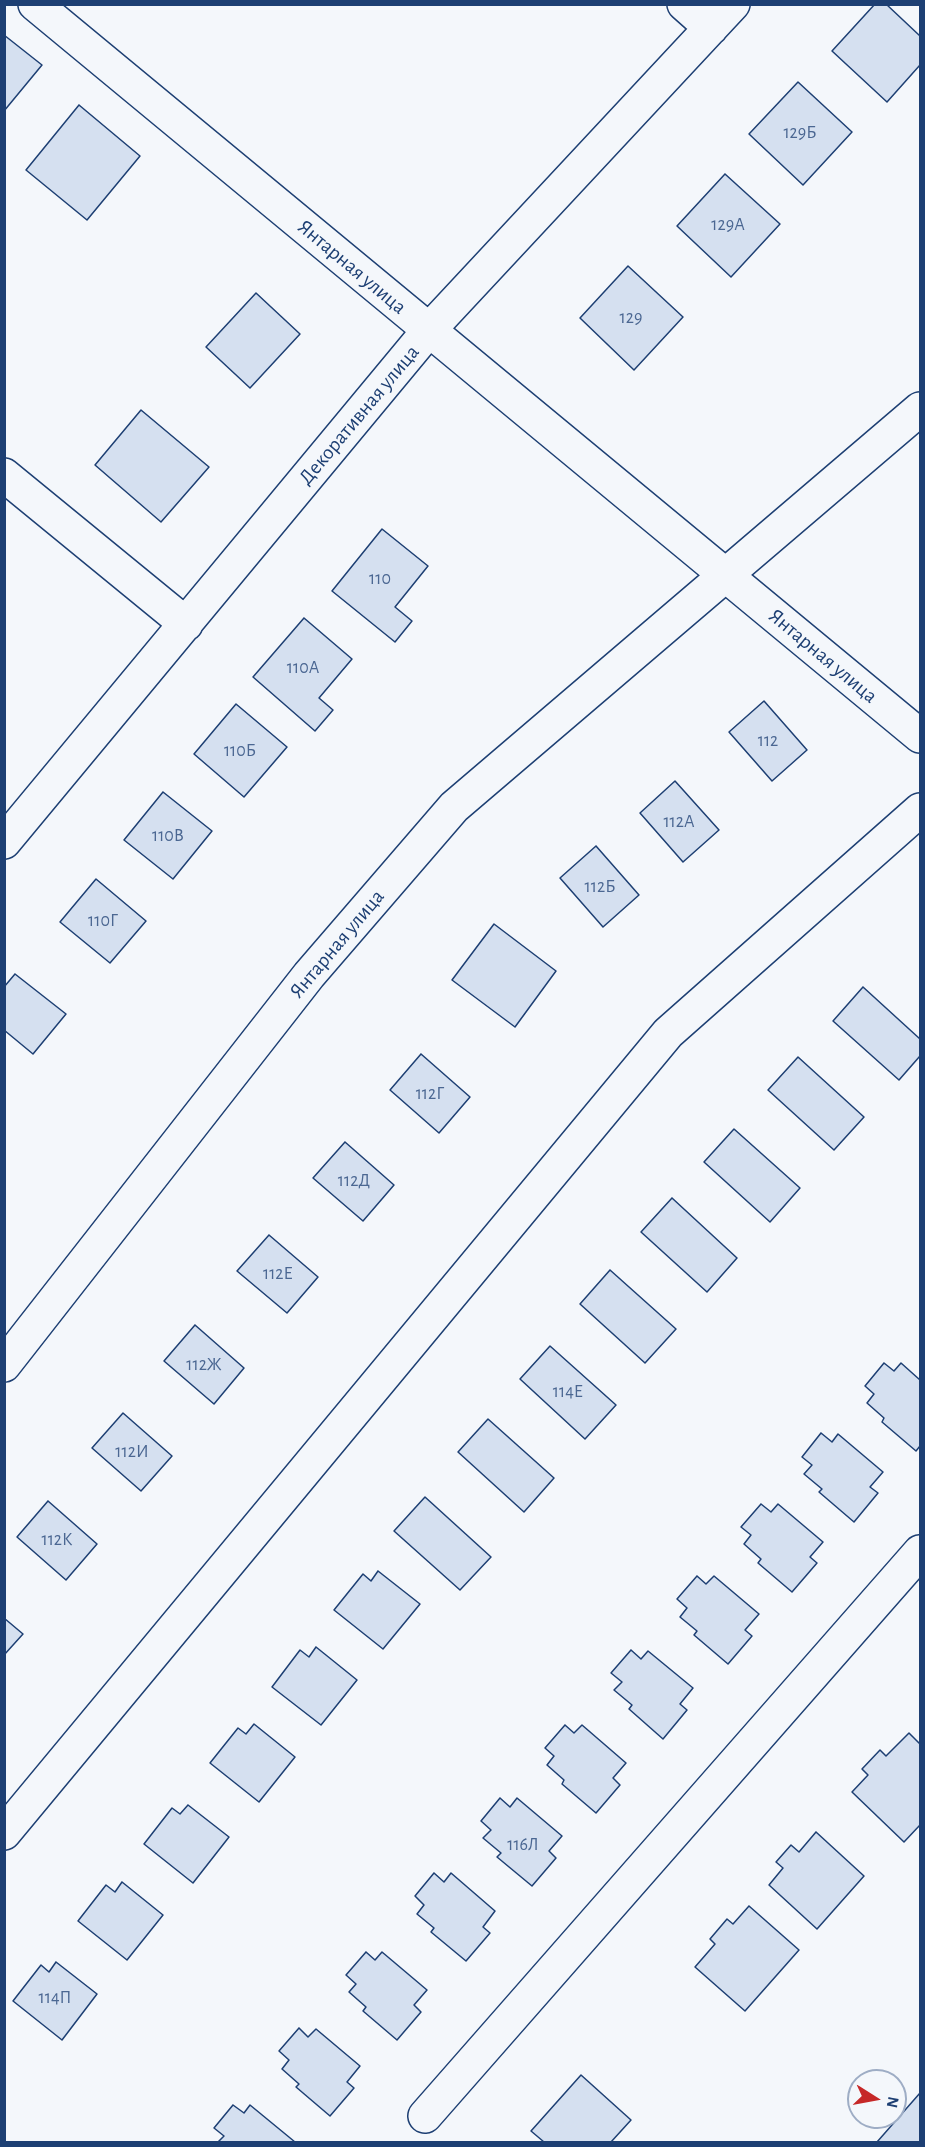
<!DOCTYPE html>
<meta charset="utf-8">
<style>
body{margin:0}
#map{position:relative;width:925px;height:2147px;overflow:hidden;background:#f4f7fb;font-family:"Alegreya Sans",sans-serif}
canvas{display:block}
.frame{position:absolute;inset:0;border:6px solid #1d3f73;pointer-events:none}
.north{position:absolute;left:847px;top:2069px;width:60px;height:60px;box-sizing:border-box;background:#f4f7fb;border:2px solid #9eadc5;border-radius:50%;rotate:101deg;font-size:16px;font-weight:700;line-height:24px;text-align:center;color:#1d3f73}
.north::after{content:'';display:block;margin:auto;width:21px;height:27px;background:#c62828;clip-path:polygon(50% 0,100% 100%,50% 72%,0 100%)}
</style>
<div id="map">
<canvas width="925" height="2147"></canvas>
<div class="frame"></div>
<div class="north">N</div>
</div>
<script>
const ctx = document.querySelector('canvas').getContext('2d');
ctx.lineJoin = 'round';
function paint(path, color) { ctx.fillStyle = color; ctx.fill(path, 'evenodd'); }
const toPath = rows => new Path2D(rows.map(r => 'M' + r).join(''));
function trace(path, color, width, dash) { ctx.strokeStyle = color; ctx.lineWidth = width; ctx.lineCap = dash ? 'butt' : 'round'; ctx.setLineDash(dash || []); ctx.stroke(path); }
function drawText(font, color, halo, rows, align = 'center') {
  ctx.font = font + ' "Alegreya Sans",sans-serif'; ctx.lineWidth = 4.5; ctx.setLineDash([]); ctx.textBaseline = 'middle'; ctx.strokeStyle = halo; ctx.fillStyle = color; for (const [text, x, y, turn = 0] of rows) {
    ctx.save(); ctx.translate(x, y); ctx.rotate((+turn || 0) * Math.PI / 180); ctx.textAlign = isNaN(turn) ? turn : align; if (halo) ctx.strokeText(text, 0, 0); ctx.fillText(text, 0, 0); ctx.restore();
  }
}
const building = toPath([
 [875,4,886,4,920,36,920,65,887,102,832,51,875,4],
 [4,35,42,65,4,111,4,35],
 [798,82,852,132,803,185,749,134,798,82],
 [79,105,140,156,87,220,26,170,79,105],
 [725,174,780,224,731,277,677,226,725,174],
 [628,266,683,317,634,370,580,318,628,266],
 [256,293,300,334,250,388,206,347,256,293],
 [141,410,209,467,161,522,95,465,141,410],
 [382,529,428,566,395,607,412,621,395,642,332,591,382,529],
 [304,618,352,659,319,698,333,710,315,731,253,677,304,618],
 [764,701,807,750,772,781,729,732,764,701],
 [236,704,287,747,244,797,194,754,236,704],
 [675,781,719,830,683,862,640,813,675,781],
 [163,792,212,831,173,879,124,840,163,792],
 [596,846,639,895,603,927,560,878,596,846],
 [96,879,146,921,110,963,60,922,96,879],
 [494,924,556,971,515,1027,452,980,494,924],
 [15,974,66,1014,33,1054,4,1030,4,987,15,974],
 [863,987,920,1039,920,1056,899,1080,833,1021,863,987],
 [421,1054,470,1097,439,1133,390,1090,421,1054],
 [798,1057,864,1117,834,1150,768,1090,798,1057],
 [734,1129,800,1188,770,1222,704,1162,734,1129],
 [345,1142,394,1185,363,1221,313,1178,345,1142],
 [672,1198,737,1258,707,1292,641,1232,672,1198],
 [269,1235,318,1277,287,1313,237,1271,269,1235],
 [610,1270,676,1329,645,1363,580,1304,610,1270],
 [195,1325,244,1368,214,1404,164,1361,195,1325],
 [550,1346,616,1405,585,1439,520,1379,550,1346],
 [884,1363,894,1371,901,1363,920,1380,920,1446,916,1451,882,1422,884,1418,867,1403,874,1394,865,1386,884,1363],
 [123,1413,172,1456,141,1491,92,1448,123,1413],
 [488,1419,554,1478,524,1512,458,1452,488,1419],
 [821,1433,832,1442,838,1434,883,1472,870,1487,878,1493,854,1522,819,1492,822,1489,804,1474,812,1465,802,1457,821,1433],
 [425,1497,491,1557,460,1590,394,1531,425,1497],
 [48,1501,97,1544,66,1580,17,1537,48,1501],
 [761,1504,771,1512,778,1504,823,1542,810,1557,817,1563,792,1592,758,1563,761,1559,744,1544,751,1535,741,1527,761,1504],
 [378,1571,420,1604,383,1649,334,1610,363,1574,371,1581,378,1571],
 [697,1576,706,1584,714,1576,759,1614,745,1630,752,1636,728,1664,694,1635,697,1631,680,1617,687,1608,677,1599,697,1576],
 [4,1618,23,1634,4,1655,4,1618],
 [316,1647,357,1680,321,1725,272,1687,300,1650,309,1657,316,1647],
 [631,1650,641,1659,648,1651,693,1688,680,1704,687,1710,663,1739,629,1709,632,1705,614,1690,622,1682,611,1673,631,1650],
 [254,1724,295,1757,259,1802,210,1763,238,1728,246,1734,254,1724],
 [565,1725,574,1733,582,1725,626,1763,613,1778,620,1785,596,1813,562,1784,564,1780,547,1765,554,1756,545,1748,565,1725],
 [909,1733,920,1744,920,1825,904,1842,852,1792,868,1775,862,1769,880,1750,886,1756,909,1733],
 [500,1798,510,1807,517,1798,562,1836,549,1851,556,1858,532,1886,497,1857,501,1853,483,1838,491,1830,481,1821,500,1798],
 [188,1805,229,1837,193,1883,144,1844,172,1808,180,1814,188,1805],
 [816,1832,864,1876,817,1929,769,1885,783,1868,776,1862,791,1845,799,1852,816,1832],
 [434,1873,444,1882,451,1873,495,1911,483,1927,490,1933,466,1961,431,1932,434,1928,417,1914,424,1905,415,1896,434,1873],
 [122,1882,163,1915,127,1960,78,1921,106,1885,115,1892,122,1882],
 [749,1906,799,1950,745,2011,695,1967,715,1944,710,1939,727,1919,733,1924,749,1906],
 [366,1952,375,1960,382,1952,427,1990,414,2005,421,2012,397,2040,363,2011,366,2007,349,1992,356,1984,346,1975,366,1952],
 [56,1962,97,1994,62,2040,13,2001,41,1965,49,1972,56,1962],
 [299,2028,308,2037,316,2029,360,2066,347,2082,354,2088,330,2116,296,2087,299,2084,282,2069,289,2060,279,2051,299,2028],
 [581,2075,631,2120,611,2142,544,2142,531,2131,581,2075],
 [920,2093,920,2142,877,2142,920,2093],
 [233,2105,244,2113,250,2105,295,2142,218,2142,224,2136,214,2128,233,2105]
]);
paint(building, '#d5e0f0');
trace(building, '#1d3f73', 1.5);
const minor = toPath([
 [35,4,920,736],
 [684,4,711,28],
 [4,475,186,624],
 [4,842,429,330,733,4],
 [4,1365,309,975,454,807,920,409],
 [4,1833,668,1033,920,810],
 [425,2116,920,1552]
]);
trace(minor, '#1d3f73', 36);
trace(minor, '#f4f7fb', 33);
drawText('18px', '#4b6792', null, [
 ["129Б",800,133],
 ["129А",728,225],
 ["129",631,318],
 ["110",380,579],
 ["110А",303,668],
 ["112",768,741],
 ["110Б",240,751],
 ["112А",679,822],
 ["110В",168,836],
 ["112Б",600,887],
 ["110Г",103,921],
 ["112Г",430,1094],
 ["112Д",354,1181],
 ["112Е",278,1274],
 ["112Ж",204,1365],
 ["114Е",568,1392],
 ["112И",132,1452],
 ["112К",57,1540],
 ["116Л",523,1845],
 ["114П",55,1998]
]);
drawText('21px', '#1d3f73', '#f4f7fb', [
 ["Янтарная улица",352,267,40],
 ["Декоративная улица",359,415,-50],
 ["Янтарная улица",823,656,40],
 ["Янтарная улица",337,944,-50]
]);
</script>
